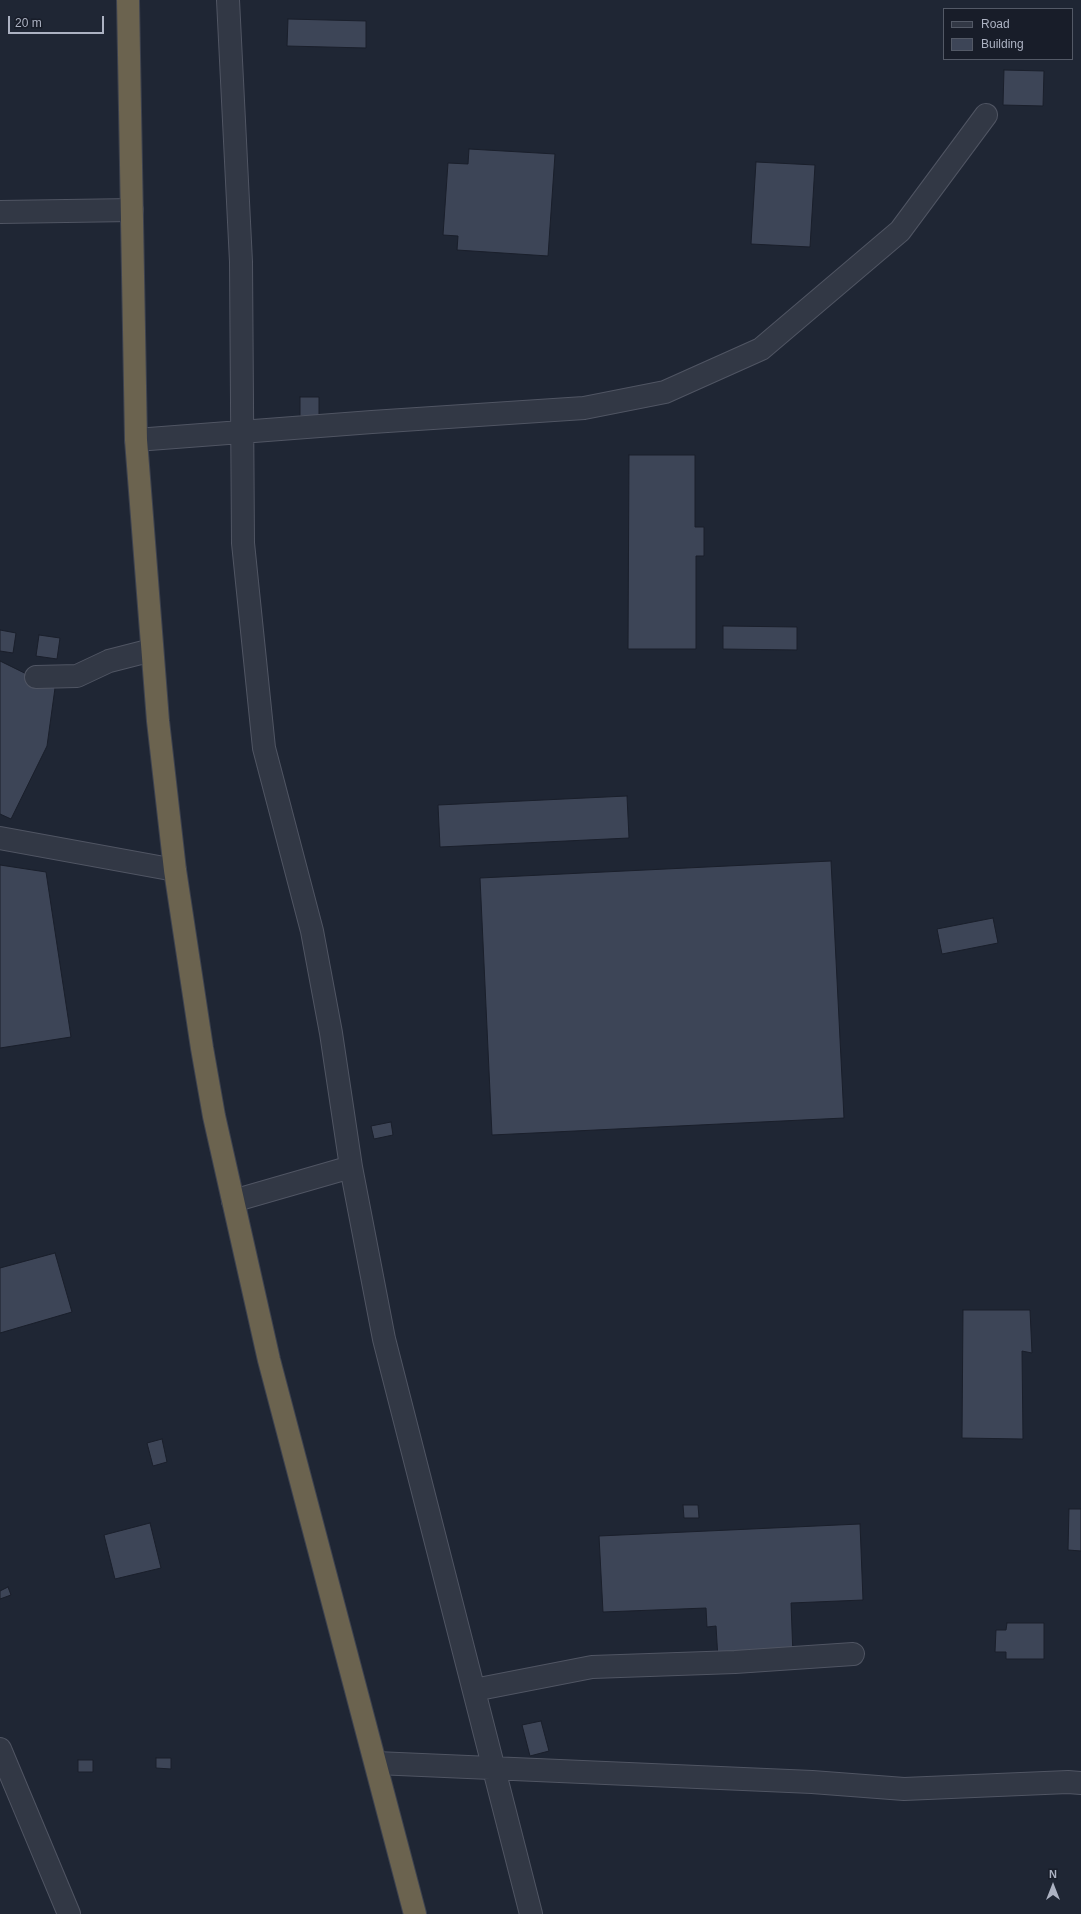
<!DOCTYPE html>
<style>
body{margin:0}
#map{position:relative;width:1081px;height:1914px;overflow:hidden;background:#1f2634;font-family:Helvetica,sans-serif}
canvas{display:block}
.legend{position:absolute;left:943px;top:8px;width:130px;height:52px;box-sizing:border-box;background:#181d29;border:1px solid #535966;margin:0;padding:5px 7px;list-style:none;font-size:12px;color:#acb2c2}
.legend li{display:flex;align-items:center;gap:8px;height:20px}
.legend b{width:20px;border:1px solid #535966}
.north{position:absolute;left:1033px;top:1866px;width:40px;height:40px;-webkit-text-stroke:3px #181d29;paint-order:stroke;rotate:0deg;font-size:11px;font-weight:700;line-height:16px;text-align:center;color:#acb2c2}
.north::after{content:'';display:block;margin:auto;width:14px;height:18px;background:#acb2c2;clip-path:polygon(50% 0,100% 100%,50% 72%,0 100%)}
.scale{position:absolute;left:8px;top:16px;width:96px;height:18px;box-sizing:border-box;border:2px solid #acb2c2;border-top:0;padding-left:5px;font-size:12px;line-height:14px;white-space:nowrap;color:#acb2c2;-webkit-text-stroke:3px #181d29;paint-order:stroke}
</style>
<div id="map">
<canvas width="1081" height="1914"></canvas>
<ul class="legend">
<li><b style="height:5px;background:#323845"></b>Road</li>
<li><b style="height:11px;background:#3d4557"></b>Building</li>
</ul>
<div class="north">N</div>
<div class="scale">20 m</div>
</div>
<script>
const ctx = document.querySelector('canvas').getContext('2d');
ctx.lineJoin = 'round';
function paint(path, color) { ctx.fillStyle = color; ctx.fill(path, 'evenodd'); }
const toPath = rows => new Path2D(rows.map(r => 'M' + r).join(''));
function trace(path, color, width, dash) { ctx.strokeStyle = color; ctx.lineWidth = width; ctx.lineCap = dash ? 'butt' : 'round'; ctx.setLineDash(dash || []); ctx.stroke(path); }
const building = toPath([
 [288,19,366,21,366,48,287,46,288,19],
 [1004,70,1044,71,1043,106,1003,105,1004,70],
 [469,149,555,154,548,256,457,250,458,236,443,235,448,163,468,164,469,149],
 [756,162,815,165,810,247,751,244,756,162],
 [300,397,319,397,319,416,300,416,300,397],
 [629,455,695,455,695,527,704,527,704,556,696,556,696,649,628,649,629,455],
 [723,626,797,627,797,650,723,649,723,626],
 [0,630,16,633,13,653,0,651,0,630],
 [39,635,60,638,57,659,36,656,39,635],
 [0,661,55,688,47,746,11,819,0,814,0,661],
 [627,796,629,838,440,847,438,805,627,796],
 [831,861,844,1118,492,1135,480,878,831,861],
 [0,865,46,872,71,1037,0,1048,0,865],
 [993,918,998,943,942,954,937,929,993,918],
 [391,1122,393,1135,374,1139,371,1126,391,1122],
 [55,1253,72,1312,0,1333,0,1268,55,1253],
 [963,1310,1030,1310,1032,1353,1022,1351,1023,1439,962,1438,963,1310],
 [162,1439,167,1462,153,1466,147,1443,162,1439],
 [683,1505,698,1505,699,1518,684,1518,683,1505],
 [1069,1509,1081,1509,1081,1551,1068,1550,1069,1509],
 [150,1523,161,1568,115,1579,104,1535,150,1523],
 [860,1524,863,1600,791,1603,793,1656,718,1659,716,1626,707,1627,706,1608,603,1612,599,1536,860,1524],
 [8,1587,11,1595,0,1599,0,1591,8,1587],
 [1007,1623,1044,1623,1044,1659,1006,1659,1006,1652,995,1652,996,1630,1006,1630,1007,1623],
 [541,1721,549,1751,530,1756,522,1725,541,1721],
 [156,1758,171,1758,171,1769,156,1768,156,1758],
 [78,1760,93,1760,93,1772,78,1772,78,1760]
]);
paint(building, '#3d4557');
trace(building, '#1a1f2b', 1);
const minor = toPath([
 [228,0,241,262,243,543,264,748,312,931,331,1033,351,1167,384,1339,531,1914],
 [0,212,132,210],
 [136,440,372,422,584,408,665,392,761,349,900,231,986,115],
 [36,677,77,676,109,661,152,650],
 [0,838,175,870],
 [233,1201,351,1167],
 [474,1690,592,1667,735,1662,853,1654],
 [0,1749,69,1914],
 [376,1763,812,1782,904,1789,1068,1782,1081,1783]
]);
const highway = toPath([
 [128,0,136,440,158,721,175,870,202,1048,214,1116,269,1360,415,1914]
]);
trace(minor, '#505563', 24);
trace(highway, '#3d424f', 24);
trace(minor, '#323845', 22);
trace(highway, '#6b634f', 22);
</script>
